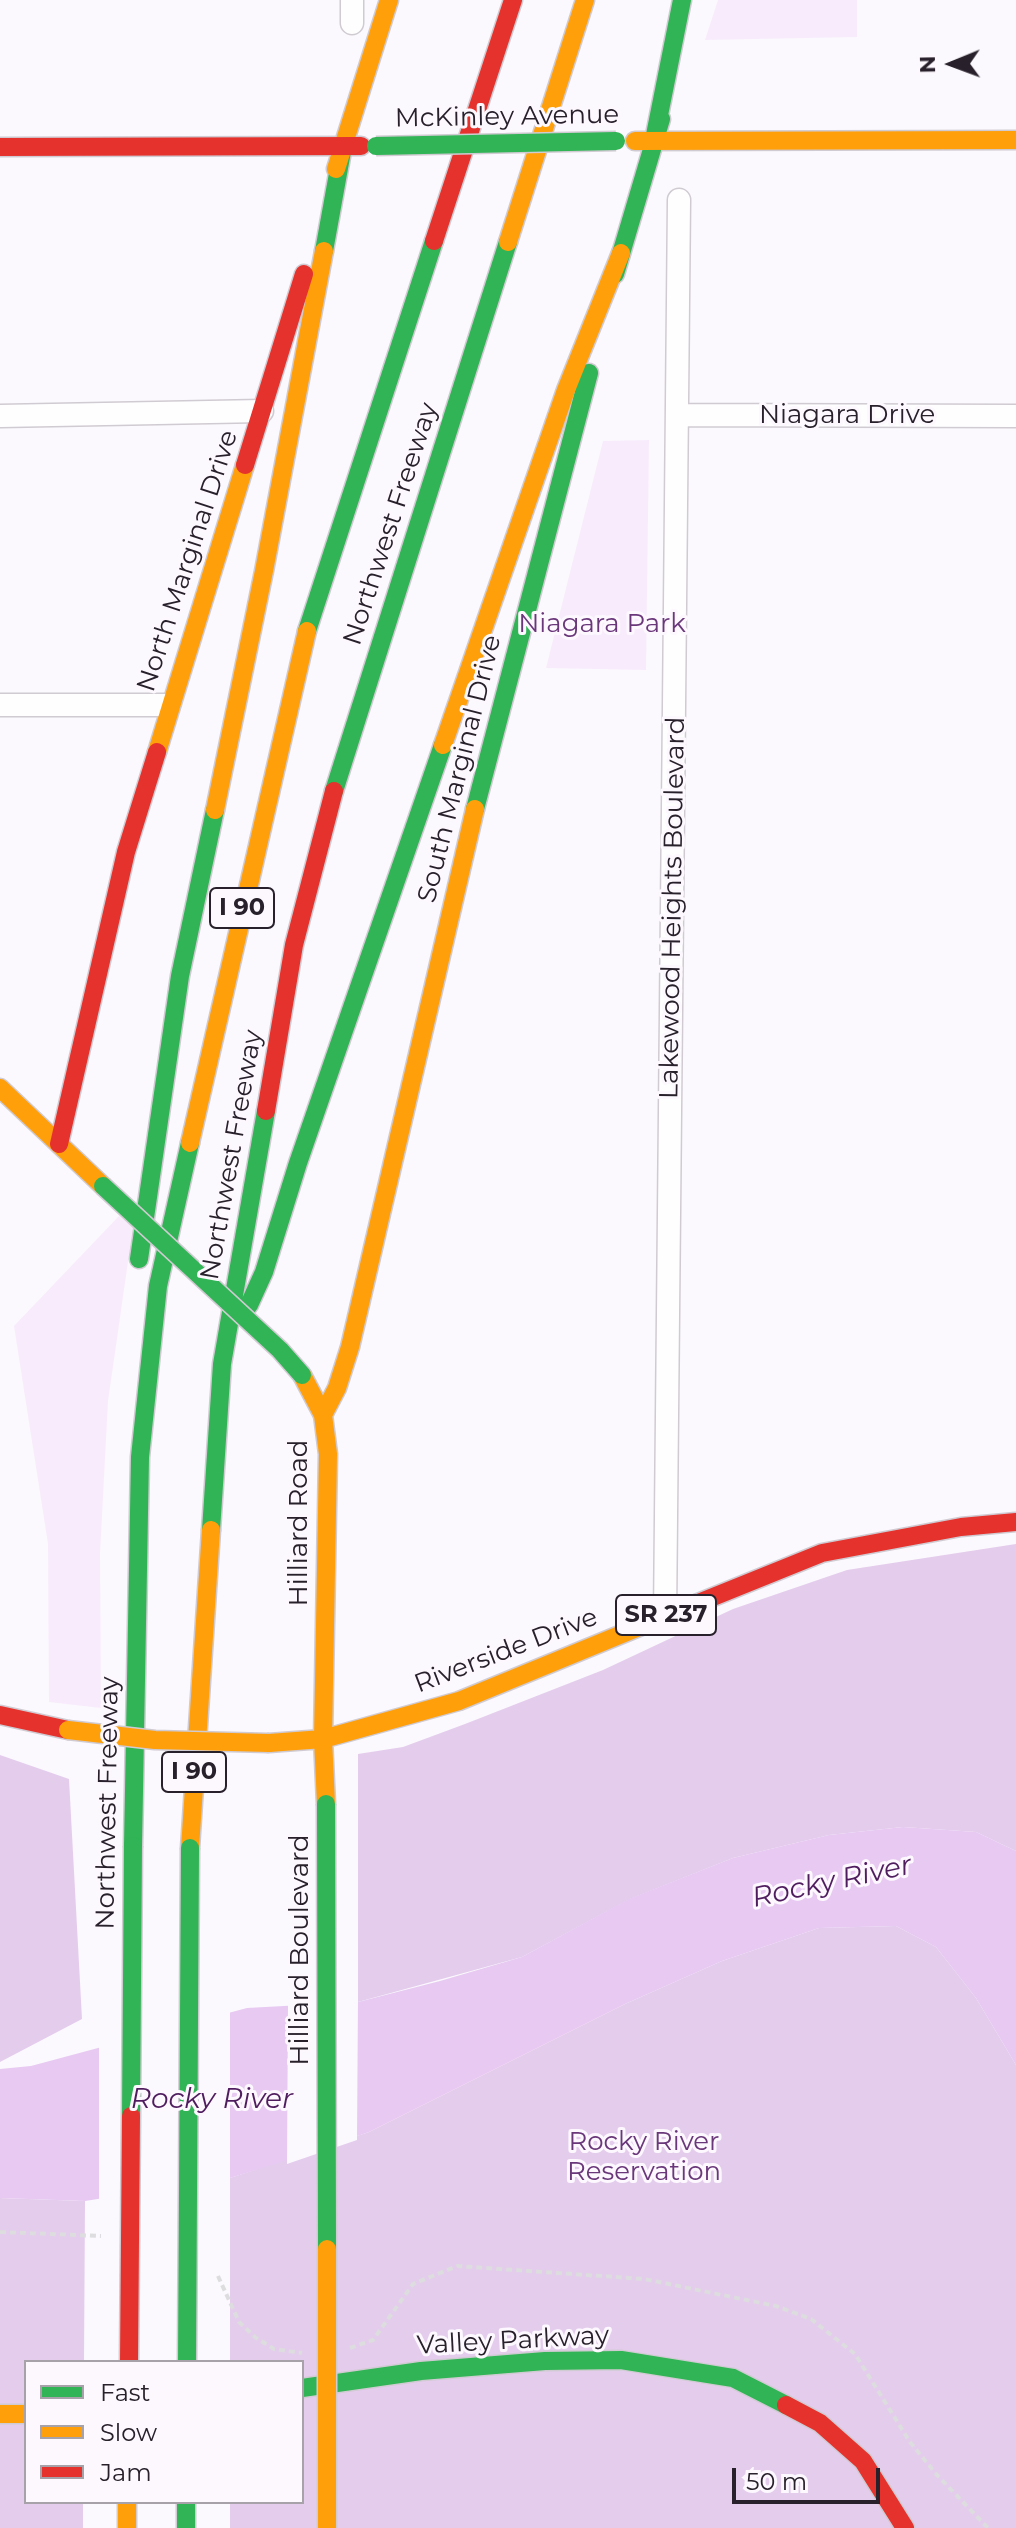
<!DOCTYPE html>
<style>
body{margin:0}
#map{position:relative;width:1016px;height:2528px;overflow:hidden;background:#fbf9fd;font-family:Montserrat,sans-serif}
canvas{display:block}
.legend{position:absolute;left:24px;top:2360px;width:280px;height:144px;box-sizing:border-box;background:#fcf8fe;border:2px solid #a7a2aa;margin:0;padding:10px 14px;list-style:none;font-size:24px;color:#28202b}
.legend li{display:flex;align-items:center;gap:16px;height:40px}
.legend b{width:40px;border:2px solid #a7a2aa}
.north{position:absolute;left:912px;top:24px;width:80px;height:80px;-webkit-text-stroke:6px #fcf8fe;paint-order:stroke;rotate:269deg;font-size:22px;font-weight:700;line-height:32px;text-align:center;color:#28202b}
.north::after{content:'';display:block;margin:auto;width:28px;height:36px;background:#28202b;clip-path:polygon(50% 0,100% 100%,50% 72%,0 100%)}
.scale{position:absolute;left:732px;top:2468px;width:148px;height:36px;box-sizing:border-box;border:4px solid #28202b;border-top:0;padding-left:10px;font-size:24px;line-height:28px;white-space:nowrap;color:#28202b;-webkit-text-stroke:6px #fcf8fe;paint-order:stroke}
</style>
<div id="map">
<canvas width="1016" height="2528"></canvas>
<ul class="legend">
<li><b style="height:10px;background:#30b455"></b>Fast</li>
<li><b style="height:10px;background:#ff9f0a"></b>Slow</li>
<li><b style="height:10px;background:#e5322d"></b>Jam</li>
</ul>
<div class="north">N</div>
<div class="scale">50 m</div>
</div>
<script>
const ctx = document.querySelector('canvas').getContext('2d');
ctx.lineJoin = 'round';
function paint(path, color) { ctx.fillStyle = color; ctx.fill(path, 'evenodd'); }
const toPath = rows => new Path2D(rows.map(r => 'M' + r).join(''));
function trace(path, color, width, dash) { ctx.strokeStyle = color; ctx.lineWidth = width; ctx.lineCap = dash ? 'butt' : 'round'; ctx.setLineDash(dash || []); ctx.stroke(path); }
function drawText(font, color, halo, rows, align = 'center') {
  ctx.font = font + ' Montserrat,sans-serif'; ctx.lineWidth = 6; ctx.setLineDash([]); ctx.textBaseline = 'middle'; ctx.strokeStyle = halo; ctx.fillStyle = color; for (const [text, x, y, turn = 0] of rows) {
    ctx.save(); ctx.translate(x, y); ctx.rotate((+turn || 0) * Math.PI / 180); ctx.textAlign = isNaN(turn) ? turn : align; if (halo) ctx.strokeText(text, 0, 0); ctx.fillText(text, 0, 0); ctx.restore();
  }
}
paint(toPath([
 [718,0,857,0,857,37,705,40],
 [649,440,646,670,546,668,603,441],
 [119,1216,133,1227,108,1401,100,1554,101,1708,49,1702,48,1544,14,1326]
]), '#f8ecfc');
paint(toPath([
 [1016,1544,1016,1851,976,1832,903,1827,829,1835,733,1858,630,1899,522,1957,358,2002,358,1754,403,1747,465,1724,603,1670,733,1609,847,1570],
 [0,1755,69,1779,82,2019,0,2062],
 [896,1926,936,1947,976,1998,1016,2065,1016,2528,230,2528,230,2502,302,2502,302,2362,230,2362,230,2178,369,2132,625,2004,722,1961,819,1928],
 [0,2198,85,2201,84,2362,26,2362,26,2502,83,2502,83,2528,0,2528]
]), '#e4cced');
paint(toPath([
 [903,1827,976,1832,1016,1851,1016,2065,976,1998,936,1947,896,1926,819,1928,722,1961,625,2004,369,2132,281,2162,230,2178,85,2201,0,2198,0,2069,31,2066,247,2008,358,2002,440,1981,522,1957,629,1899,733,1858,829,1835]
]), '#e7c9f2');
paint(toPath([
 [358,1998,357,2140,287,2164,288,2002],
 [230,2008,230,2182,99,2203,99,2044]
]), '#fbf9fd');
const street = toPath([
 [352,0,352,23],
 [679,415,1016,416],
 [0,416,262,411],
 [0,705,169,705],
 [665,1616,679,200]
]);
const fast = toPath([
 [654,140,682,0],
 [324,251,343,146],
 [615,274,661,119],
 [307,631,434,241],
 [334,791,508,242],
 [475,809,589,373],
 [139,1259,180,976,215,810],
 [249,1305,264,1272,298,1163,443,745],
 [211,1530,222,1364,266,1111],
 [133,1846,140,1457,158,1286,190,1143],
 [302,2388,421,2371,545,2361,621,2360,733,2378,786,2405],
 [186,2502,186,2528]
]);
const slow = toPath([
 [635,141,1016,140],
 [336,169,389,0],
 [508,242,585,0],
 [443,745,566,390,621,253],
 [157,752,245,465],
 [215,810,264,571,324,251],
 [0,1088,103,1186],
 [190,1143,307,631],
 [302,1375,323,1415,328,1454,323,1739,326,1804],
 [323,1415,337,1388,350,1347,475,809],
 [269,1743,323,1739,459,1701,661,1618],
 [190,1848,211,1530],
 [0,2414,26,2414],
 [127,2502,127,2528]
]);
const jam = toPath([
 [0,147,361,146],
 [434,241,513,0],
 [245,465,304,274],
 [266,1111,294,945,334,791],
 [59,1144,126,852,157,752],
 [661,1618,822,1553,961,1527,1016,1522],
 [0,1715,68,1730],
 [786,2405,820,2423,863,2461,905,2528]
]);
trace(street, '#d0cbd2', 25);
trace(fast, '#d0cbd2', 21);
trace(slow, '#d0cbd2', 21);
trace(jam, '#d0cbd2', 21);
trace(toPath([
 [0,2232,101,2236],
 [218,2276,239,2322,255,2337,274,2349,302,2353],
 [350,2348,373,2340,413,2284,457,2266,644,2279,776,2306,811,2319,855,2354,910,2442,937,2475,988,2528]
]), '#dddcde', 4, [6, 4]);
trace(street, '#fefeff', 22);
trace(fast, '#30b455', 18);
trace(slow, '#ff9f0a', 18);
trace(jam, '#e5322d', 18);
const fastBridge = toPath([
 [376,146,616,141],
 [103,1186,280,1350,302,1375],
 [326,1804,327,2249],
 [131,2116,133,1846],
 [187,2362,190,1848]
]);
const slowBridge = toPath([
 [68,1730,155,1740,269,1743],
 [327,2249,327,2528]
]);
const jamBridge = toPath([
 [129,2362,131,2116]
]);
trace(fastBridge, '#d0cbd2', 21, []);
trace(slowBridge, '#d0cbd2', 21, []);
trace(jamBridge, '#d0cbd2', 21, []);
trace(fastBridge, '#30b455', 18);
trace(slowBridge, '#ff9f0a', 18);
trace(jamBridge, '#e5322d', 18);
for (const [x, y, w] of [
 [242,908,64],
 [666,1615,100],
 [194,1772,64]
]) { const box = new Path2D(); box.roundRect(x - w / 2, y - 20, w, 40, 6); ctx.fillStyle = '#fcf8fe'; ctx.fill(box); trace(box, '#28202b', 2); }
drawText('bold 24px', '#28202b', null, [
 ["I 90",242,908],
 ["SR 237",666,1615],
 ["I 90",194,1772]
]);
drawText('26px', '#28202b', '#fcf8fe', [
 ["McKinley Avenue",507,117,-1],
 ["Niagara Drive",847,415],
 ["Northwest Freeway",391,524,-72],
 ["North Marginal Drive",188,561,-72],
 ["South Marginal Drive",460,769,-76],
 ["Lakewood Heights Boulevard",673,908,-89],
 ["Northwest Freeway",232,1155,-80],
 ["Hilliard Road",299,1523,-90],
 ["Riverside Drive",506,1651,-21],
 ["Northwest Freeway",108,1803,-89],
 ["Hilliard Boulevard",300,1950,-90],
 ["Valley Parkway",513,2341,-3]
]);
drawText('26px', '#6a377a', '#fcf8fe', [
 ["Niagara Park",602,624],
 ["Rocky River",644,2142],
 ["Reservation",644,2172]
]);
drawText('italic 28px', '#4f1c5e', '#fcf8fe', [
 ["Rocky River",832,1882,-12],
 ["Rocky River",212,2100]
]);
</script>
